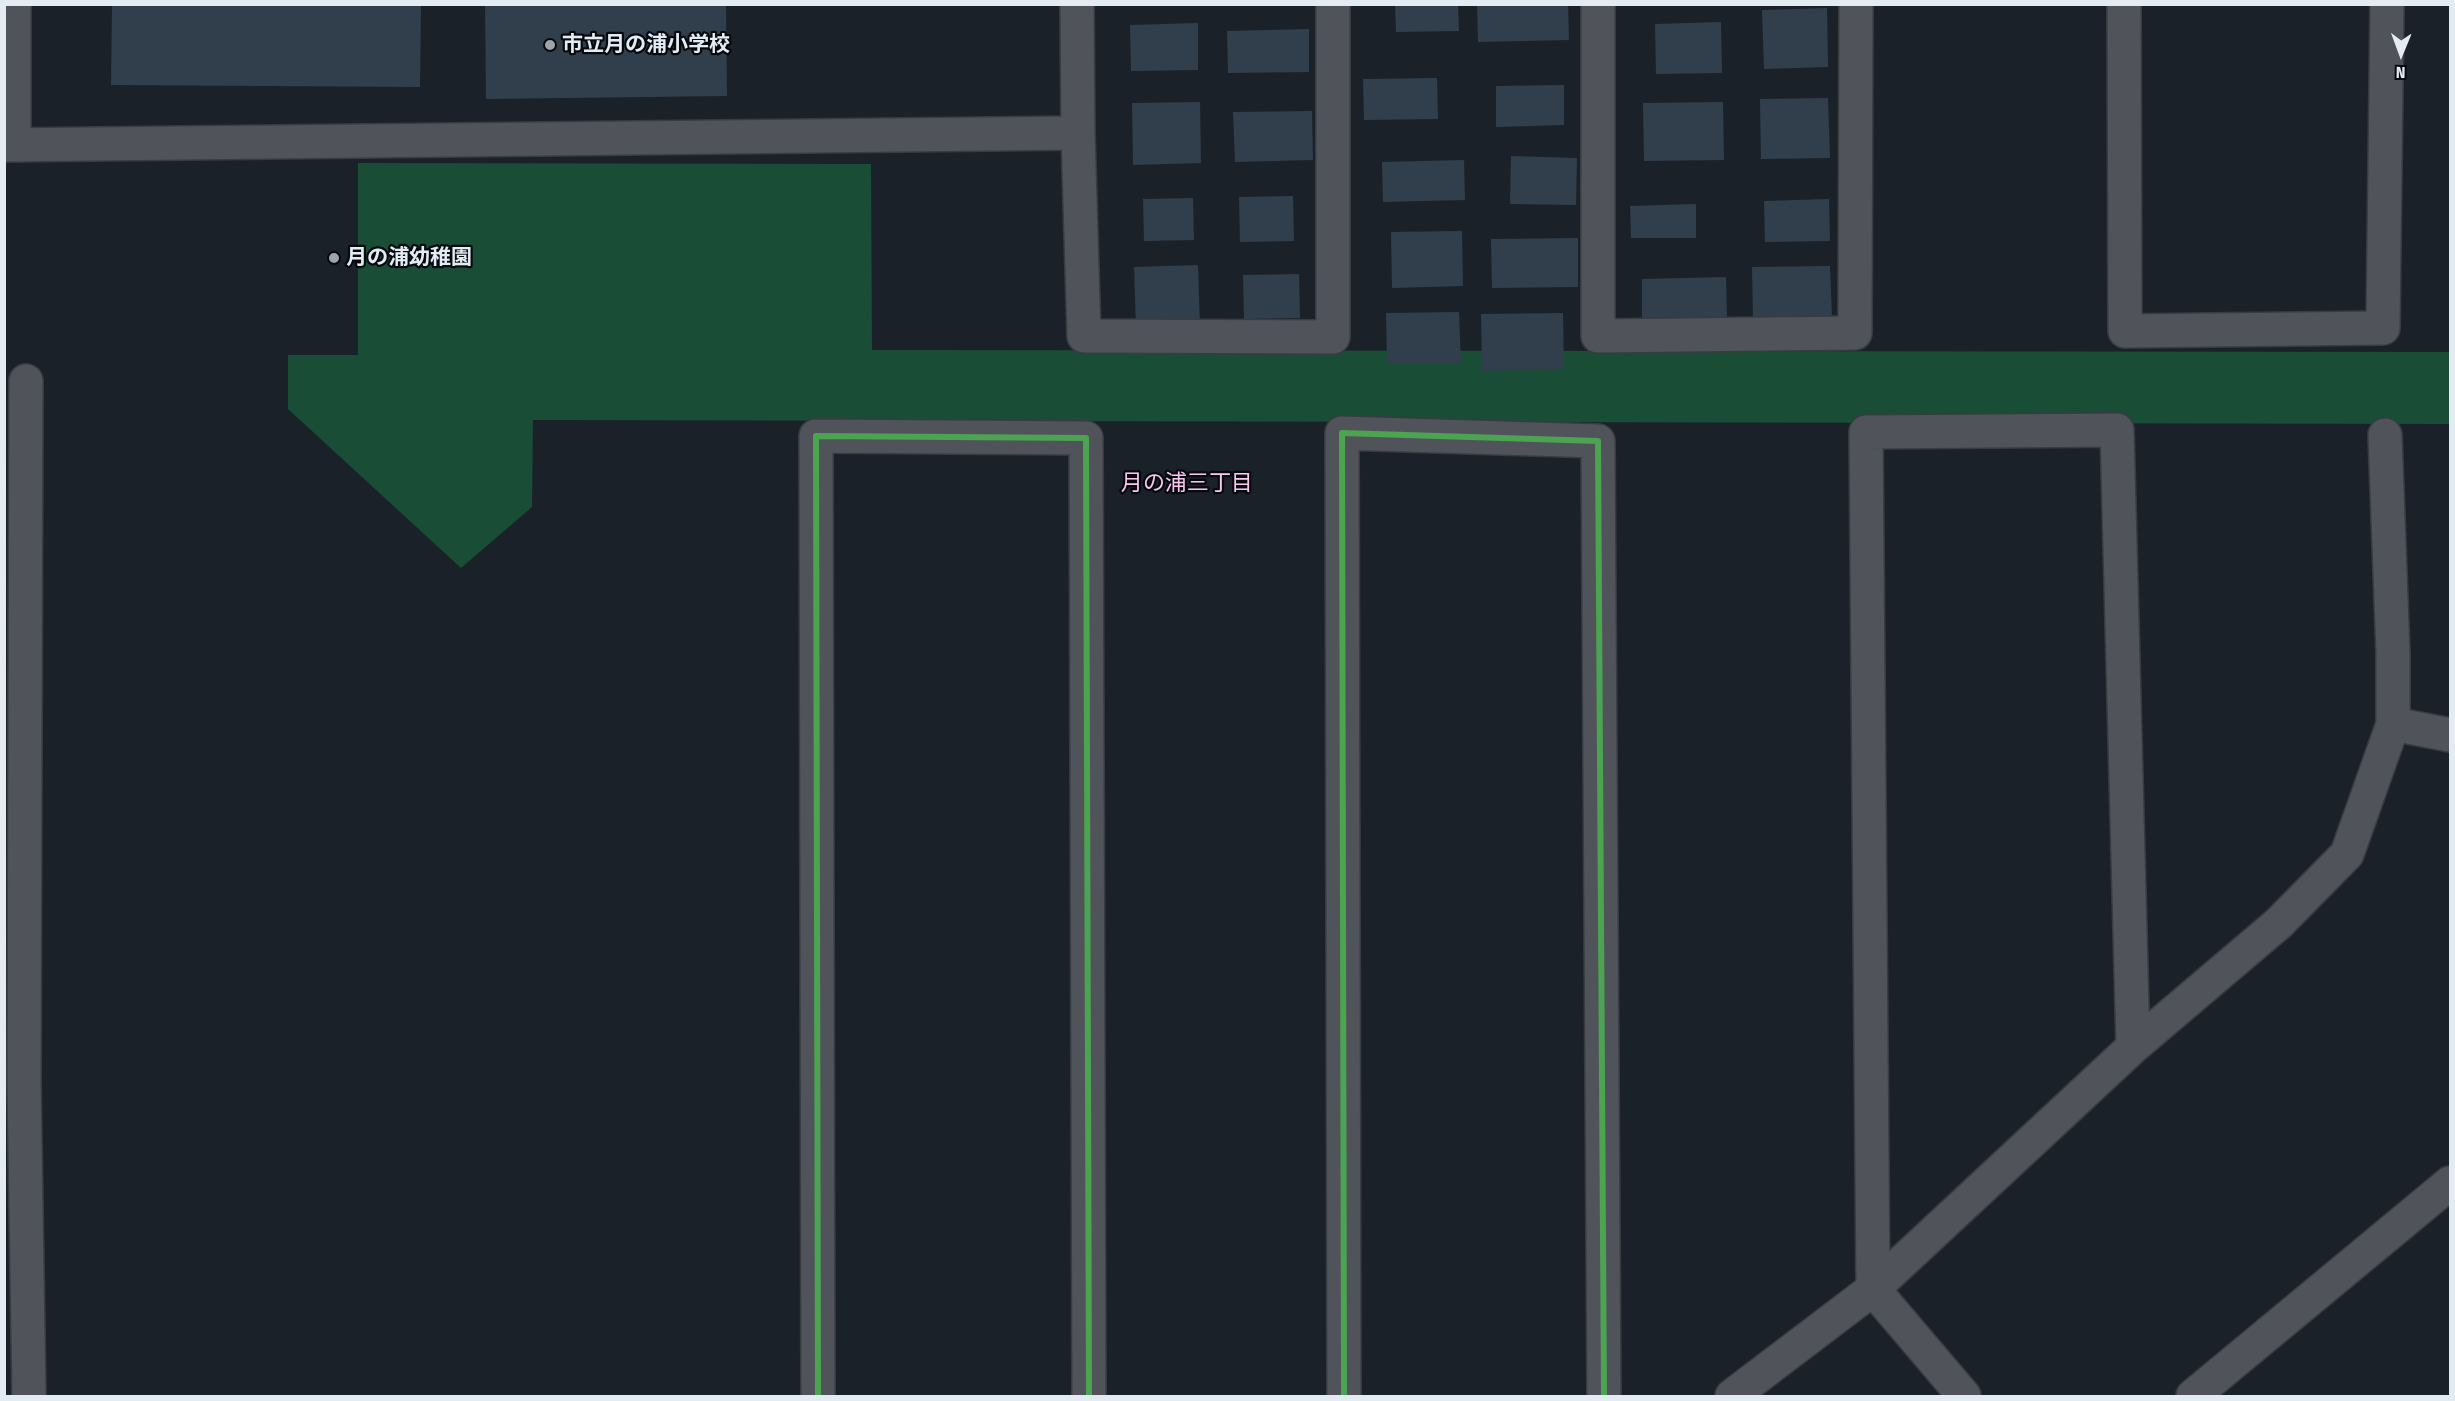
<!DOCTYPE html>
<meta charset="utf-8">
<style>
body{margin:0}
#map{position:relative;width:2455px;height:1401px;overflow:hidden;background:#1b2128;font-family:"Fira Sans Condensed",sans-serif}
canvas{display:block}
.frame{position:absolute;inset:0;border:6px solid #e3ebf3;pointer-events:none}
.north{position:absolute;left:2371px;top:24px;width:60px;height:60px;-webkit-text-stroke:4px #060a0f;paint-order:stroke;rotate:181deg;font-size:16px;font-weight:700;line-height:24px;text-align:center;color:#e3ebf3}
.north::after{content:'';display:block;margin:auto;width:21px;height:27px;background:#e3ebf3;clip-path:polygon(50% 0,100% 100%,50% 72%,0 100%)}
</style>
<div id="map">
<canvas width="2455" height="1401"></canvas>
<div class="frame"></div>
<div class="north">N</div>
</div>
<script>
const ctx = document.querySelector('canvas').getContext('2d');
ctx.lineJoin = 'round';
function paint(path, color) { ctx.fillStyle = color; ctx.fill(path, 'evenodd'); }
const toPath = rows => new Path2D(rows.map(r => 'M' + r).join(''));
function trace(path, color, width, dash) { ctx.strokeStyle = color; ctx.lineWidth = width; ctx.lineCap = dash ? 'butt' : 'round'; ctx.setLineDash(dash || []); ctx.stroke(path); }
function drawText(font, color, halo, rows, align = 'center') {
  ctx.font = font + ' "Fira Sans Condensed","Noto Sans JP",sans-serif'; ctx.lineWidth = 4.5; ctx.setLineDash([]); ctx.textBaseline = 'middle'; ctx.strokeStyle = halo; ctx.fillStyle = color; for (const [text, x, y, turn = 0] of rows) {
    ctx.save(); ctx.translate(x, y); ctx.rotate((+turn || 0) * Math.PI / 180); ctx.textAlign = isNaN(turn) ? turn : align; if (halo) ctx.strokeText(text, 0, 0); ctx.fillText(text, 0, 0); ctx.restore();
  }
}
paint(toPath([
 [358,163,871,164,872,350,2450,352,2450,424,533,420,532,507,461,568,288,409,288,355,358,355]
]), '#1a4d36');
paint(toPath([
 [485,4,726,4,727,96,486,99],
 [1395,4,1458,4,1459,31,1396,32],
 [1477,4,1568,4,1569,40,1478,42],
 [112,5,421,5,420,87,111,85],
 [1827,8,1828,67,1764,69,1762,10],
 [1721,22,1722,73,1656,74,1655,24],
 [1198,23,1198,70,1131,71,1130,25],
 [1309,29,1309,72,1228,73,1227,31],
 [1437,78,1438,119,1364,120,1363,79],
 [1564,85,1564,125,1496,127,1496,86],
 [1828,98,1830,158,1761,159,1760,99],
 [1200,102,1201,163,1133,165,1132,103],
 [1723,102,1724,160,1644,161,1643,103],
 [1312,111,1313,160,1235,162,1233,112],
 [1511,156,1577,158,1576,205,1510,204],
 [1464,160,1465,200,1383,202,1382,162],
 [1293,196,1294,241,1240,242,1239,197],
 [1193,198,1194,240,1144,241,1143,199],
 [1829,199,1830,241,1765,242,1764,201],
 [1696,204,1696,238,1631,238,1630,206],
 [1462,231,1463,286,1392,288,1391,232],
 [1578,238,1578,287,1492,288,1491,239],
 [1198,265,1200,328,1136,329,1134,267],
 [1830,266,1832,318,1753,319,1752,267],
 [1299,274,1300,318,1244,319,1243,275],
 [1726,277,1727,319,1642,321,1642,279],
 [1459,312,1461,363,1387,364,1386,313],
 [1563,313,1564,369,1482,371,1481,314]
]), '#313f4d');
const street = toPath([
 [14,4,14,144],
 [1077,4,1078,133,1084,336,1333,337,1333,4],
 [1598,4,1598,336,1855,333,1856,4],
 [2124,4,2125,331,2383,328,2387,4],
 [4,145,1078,133],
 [26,381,24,1082,29,1396],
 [2393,724,2450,735],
 [818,1396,816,436,1086,438,1089,1396],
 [1344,1396,1342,433,1598,441,1604,1396],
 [1732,1396,1873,1289,2133,1047,2279,923,2347,854,2393,724,2393,654,2385,435],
 [1964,1396,1873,1289,1866,432,2117,430,2133,1047]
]);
const secondary = toPath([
 [2193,1396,2450,1183]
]);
trace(street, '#373c41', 36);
trace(secondary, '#373c41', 36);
trace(street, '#50545a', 33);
trace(secondary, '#50545a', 33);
trace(toPath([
 [818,1396,816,436,1086,438,1089,1396],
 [1344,1396,1342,433,1598,441,1604,1396]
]), '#4ca352', 6);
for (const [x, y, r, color] of [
 [550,45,6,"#9da4ac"],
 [334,258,6,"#9da4ac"]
]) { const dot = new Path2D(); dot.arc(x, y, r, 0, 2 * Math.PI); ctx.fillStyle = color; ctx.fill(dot); trace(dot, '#060a0f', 2); }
drawText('bold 21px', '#e3ebf3', '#060a0f', [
 ["市立月の浦小学校",562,45],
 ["月の浦幼稚園",346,258]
], 'left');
drawText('22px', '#f9c6f0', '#060a0f', [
 ["月の浦三丁目",1187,484]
]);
</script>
